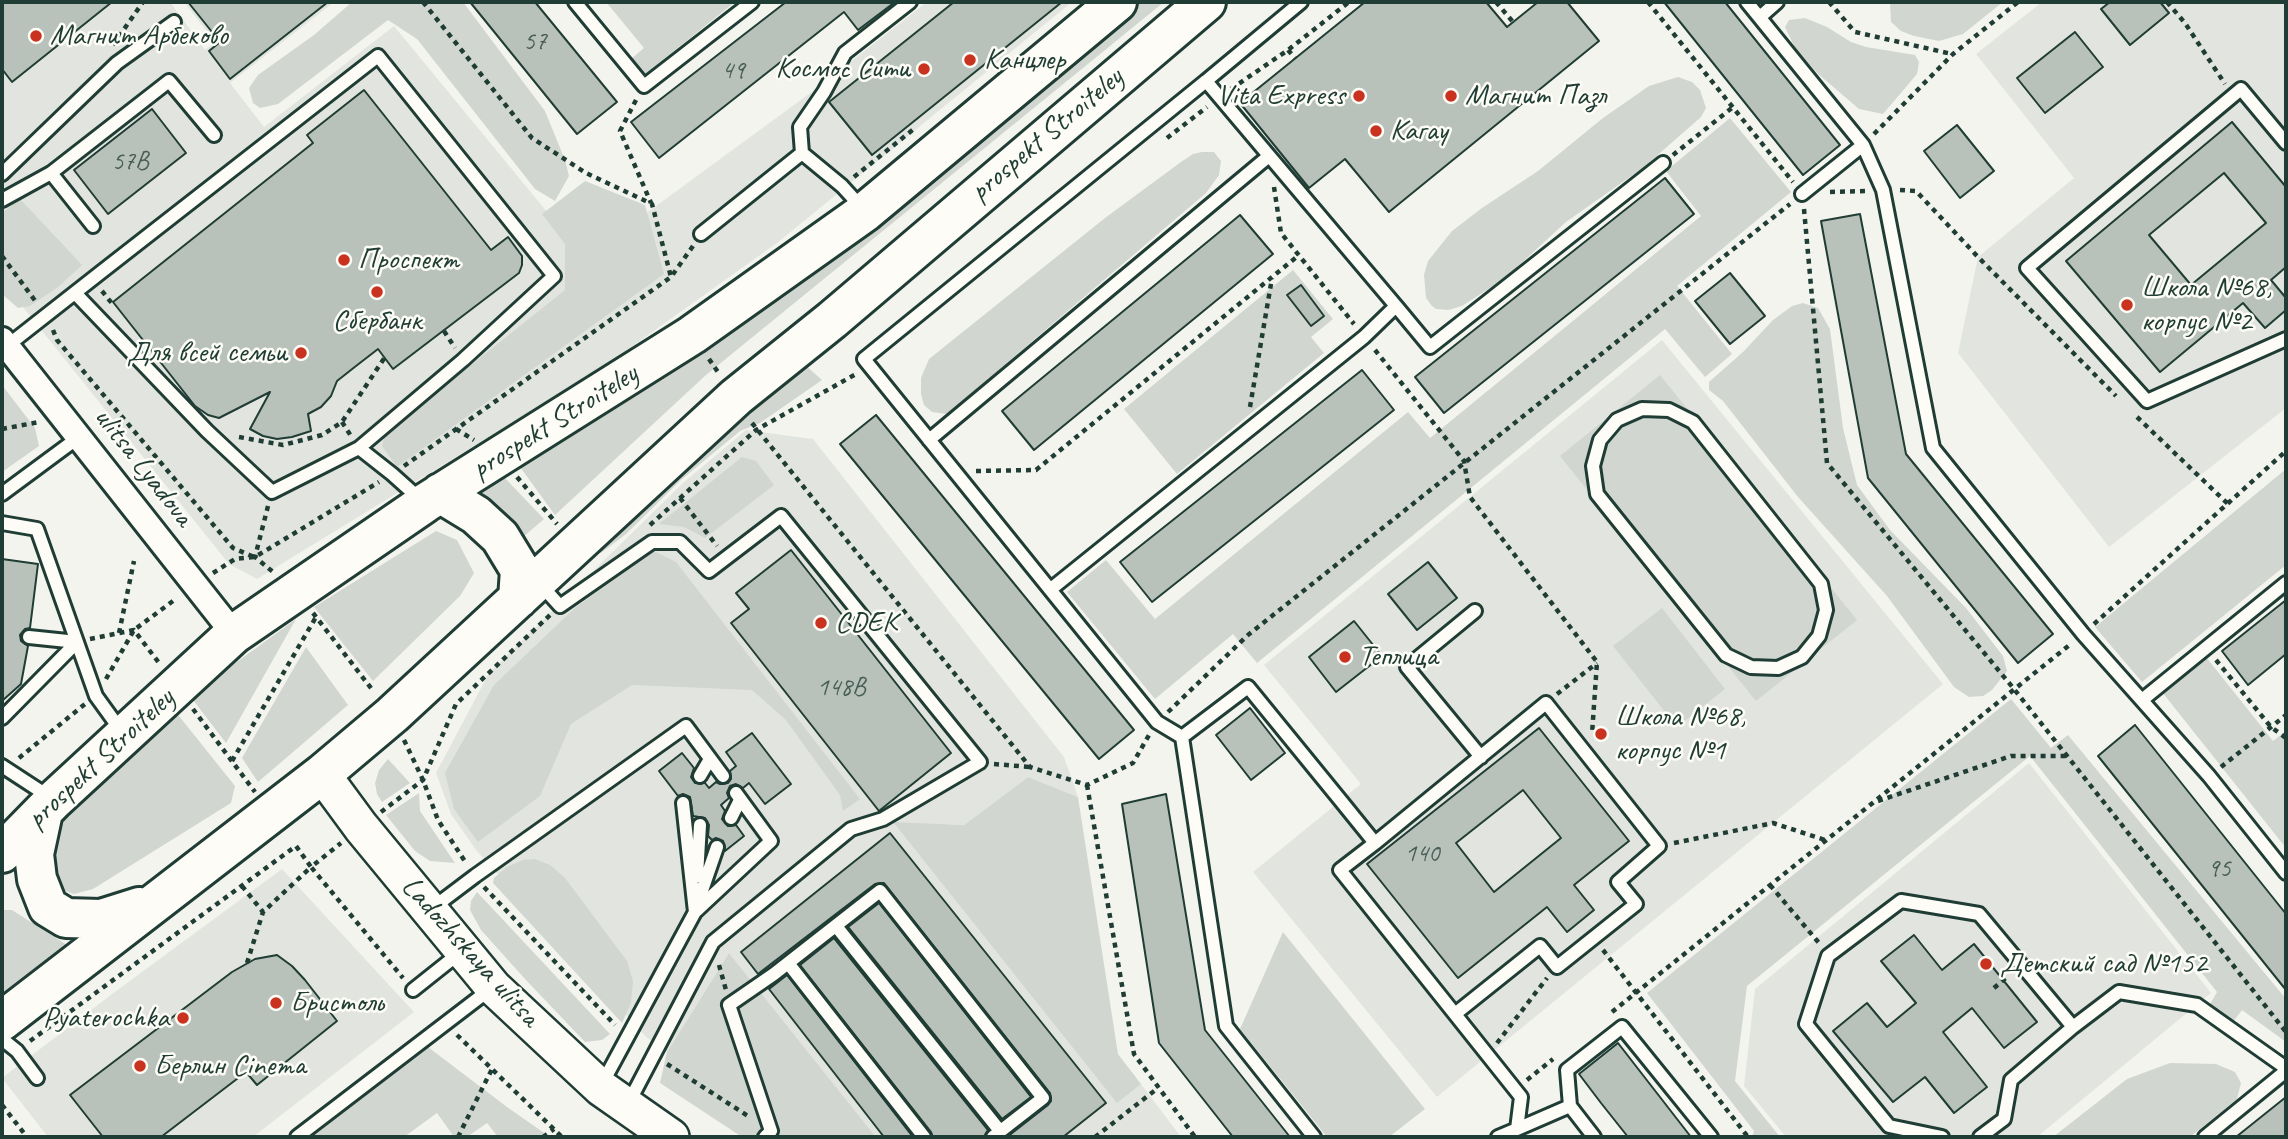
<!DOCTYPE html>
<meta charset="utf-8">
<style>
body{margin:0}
#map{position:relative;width:2288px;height:1139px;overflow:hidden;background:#f4f4ef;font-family:Caveat,sans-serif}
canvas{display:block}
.frame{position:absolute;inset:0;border:4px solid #1f3d34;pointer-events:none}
</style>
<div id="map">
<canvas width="2288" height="1139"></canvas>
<div class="frame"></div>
</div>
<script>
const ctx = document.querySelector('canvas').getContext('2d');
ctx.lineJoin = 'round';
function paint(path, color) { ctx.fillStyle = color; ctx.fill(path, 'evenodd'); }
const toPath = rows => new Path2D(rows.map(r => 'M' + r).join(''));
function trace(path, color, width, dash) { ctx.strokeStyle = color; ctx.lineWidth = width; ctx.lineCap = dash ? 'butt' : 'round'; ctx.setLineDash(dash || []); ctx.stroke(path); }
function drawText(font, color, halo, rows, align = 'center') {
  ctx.font = font + ' Caveat,sans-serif'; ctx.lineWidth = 5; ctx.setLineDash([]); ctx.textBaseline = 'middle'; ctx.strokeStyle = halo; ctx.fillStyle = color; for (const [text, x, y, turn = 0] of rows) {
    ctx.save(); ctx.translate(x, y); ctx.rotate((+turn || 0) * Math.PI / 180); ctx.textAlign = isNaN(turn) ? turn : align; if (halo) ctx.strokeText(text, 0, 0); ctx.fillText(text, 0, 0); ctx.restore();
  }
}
paint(toPath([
 [2,2,170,2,205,50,215,42,184,2,334,2,230,83,264,127,394,26,585,258,813,91,927,2,1072,2,777,243,606,365,257,579,229,564,2,281],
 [2042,2,2286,2,2286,408,2109,547,1958,353,1978,257,2074,178,1976,54],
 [1662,340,1943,684,1437,1097,1253,872,1361,784,1264,665],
 [746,430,813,439,1064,757,1078,797,1028,777,964,825,894,823,1117,1102,1141,1084,1181,1137,876,1137,729,953,667,1052,646,1037,476,850,451,814,436,773,489,673,683,483],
 [2029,763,2211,993,2037,1137,1786,1137,1744,1086,1755,989],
 [282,869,414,1012,253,1137,48,1137,2,1078,112,994]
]), '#e2e5df');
paint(toPath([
 [352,2,463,2,545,111,565,160,569,176,555,201,535,189,417,39,388,20,278,104,260,108,253,103,249,88,258,75,314,35],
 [606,2,735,2,644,75,631,59,644,48],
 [1136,2,1164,2,706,375,555,515,520,467,815,265],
 [1890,2,2003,2,1963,34,1939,41,1914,36,1901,31,1891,22],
 [1805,18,1827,27,1851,42,1866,47,1915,55,1919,62,1917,74,1883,114,1859,109,1817,73,1794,46,1785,27,1789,20],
 [1678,77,1692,82,1700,90,1706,108,1701,117,1644,167,1566,222,1504,279,1462,306,1448,310,1436,309,1432,306,1426,298,1424,275,1428,261,1452,231,1482,208,1538,171,1603,118,1649,86],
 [1730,118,1791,192,1677,286,1732,354,1705,377,1665,329,1257,663,1233,634,1155,699,1067,592,1106,560,1155,619,1408,412,1430,438,1701,216,1666,171],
 [1202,152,1214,152,1221,161,1219,175,1206,193,947,414,932,412,924,405,921,394,921,378,929,359,1105,218,1181,162,1193,154],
 [585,181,645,205,664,274,397,467,382,446,385,434,565,290,565,244,542,214],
 [20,199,82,265,58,287,30,306,18,308,2,294,2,213],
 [1293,270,1333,319,1311,337,1324,353,1177,474,1124,409],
 [1803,303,1818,308,1830,329,1843,428,1857,485,1890,530,1966,608,2003,656,2007,671,1992,690,1983,696,1969,697,1954,687,1887,596,1798,497,1723,401,1709,390,1709,382,1743,352,1773,320,1792,306],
 [796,357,822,380,760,423,740,431,681,480,626,534,601,553,593,546],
 [1660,375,1857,620,1756,701,1560,456],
 [2,385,35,428,39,446,2,472],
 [742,457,756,461,774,485,705,538,684,527,659,524],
 [2286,469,2286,565,2142,682,2095,627],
 [503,476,544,519,515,544,475,495],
 [436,531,457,540,474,573,460,596,373,681,314,607],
 [654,551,676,562,860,799,843,811,840,795,786,720,752,690,632,685,571,724,540,796,478,842,454,809,445,773,494,685,575,608],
 [1662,608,1725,689,1677,727,1613,646],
 [296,619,226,743,190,696],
 [306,647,348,705,258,782,242,758],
 [2206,657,2273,741,2286,731,2286,848,2162,692],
 [2011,699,2051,748,2068,735,2286,999,2286,1042,2242,1010,2233,1022,2209,1006,2217,992,2030,756,1747,986,1735,1081,1780,1137,1752,1137,1754,1131,1647,993],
 [179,716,235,786,231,803,93,889,74,894,50,886,42,855,60,814,157,718],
 [388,759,410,783,382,802,377,794,375,783,379,770],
 [1028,777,1078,797,1118,1054,1141,1084,1117,1103,893,822,964,825],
 [419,793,420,811,455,863,430,861,415,851,386,815],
 [535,859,550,865,565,878,627,961,633,981,631,1003,622,1023,493,883,494,878,507,867,523,860],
 [477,892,610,1034,602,1040,585,1042,525,979,481,930,470,910,471,901],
 [2,910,12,910,70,947,2,994],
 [1283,932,1425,1109,1389,1137,1327,1137,1240,1029],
 [729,953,876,1137,742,1137,660,1083,667,1052],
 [428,1047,507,1107,550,1137,498,1137,487,1123,467,1137,454,1137,437,1113,404,1137,311,1137],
 [2170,1063,2216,1064,2235,1072,2241,1083,2237,1099,2190,1137,2053,1137,2127,1079]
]), '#d1d6d1');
const building = toPath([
 [2,2,112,2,12,82,2,69,2,2],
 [188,2,328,2,230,79,209,51,220,42,188,2],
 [470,2,535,2,617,102,577,134,470,2],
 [786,2,895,2,858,30,844,12,659,158,631,122,786,2],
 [954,2,1062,2,872,155,829,102,954,2],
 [1365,2,1486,2,1507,27,1538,2,1567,2,1599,41,1389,212,1345,159,1309,188,1240,103,1365,2],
 [1664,2,1725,2,1840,145,1803,175,1664,2],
 [2110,2,2160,2,2169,13,2130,45,2101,9,2110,2],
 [2075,32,2103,67,2045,113,2017,78,2075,32],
 [364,90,491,250,508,237,522,256,522,265,519,273,393,369,378,349,356,366,337,381,331,396,321,407,308,414,311,431,292,437,277,439,263,436,250,429,270,392,219,418,208,415,195,406,113,302,313,143,307,135,364,90],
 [152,109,186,153,108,214,74,170,152,109],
 [2232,122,2286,187,2286,267,2271,280,2286,298,2286,310,2265,328,2243,303,2160,372,2066,261,2232,122],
 [2224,173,2266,223,2191,285,2149,235,2224,173],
 [1957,125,1994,171,1960,198,1924,151,1957,125],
 [1665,178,1694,214,1444,413,1415,377,1665,178],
 [1860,214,1906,454,2053,634,2018,663,1868,478,1821,221,1860,214],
 [1240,215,1273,254,1034,450,1002,411,1240,215],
 [1730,273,1765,316,1730,344,1695,301,1730,273],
 [1301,285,1324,316,1311,326,1287,295,1301,285],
 [1362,370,1394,410,1152,602,1120,562,1362,370],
 [876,415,1134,730,1099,759,840,444,876,415],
 [791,550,951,753,879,811,731,623,749,609,736,593,791,550],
 [2,559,38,564,30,628,25,629,20,635,21,641,28,646,21,684,2,701,2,559],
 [1428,562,1457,598,1417,630,1388,594,1428,562],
 [2286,600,2286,654,2248,685,2222,651,2286,600],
 [1354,621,1382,656,1336,692,1309,657,1354,621],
 [1250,708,1285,753,1251,780,1216,735,1250,708],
 [2135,725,2286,914,2286,990,2098,756,2135,725],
 [1539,728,1629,841,1574,885,1594,910,1567,932,1547,907,1458,978,1367,864,1539,728],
 [1523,790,1561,838,1494,892,1456,843,1523,790],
 [752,733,791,784,765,804,749,783,743,788,736,784,730,786,727,793,729,798,721,805,725,811,722,819,728,826,736,825,744,836,725,851,723,841,716,838,712,840,708,836,709,825,705,818,693,816,690,797,683,794,678,796,659,771,682,753,694,768,691,777,695,783,705,783,709,788,716,782,720,784,728,783,731,779,730,771,736,766,726,752,752,733],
 [1166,794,1205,1030,1290,1137,1233,1137,1159,1043,1122,804,1166,794],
 [890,833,1106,1103,1063,1137,1007,1137,1048,1105,1051,1101,1050,1093,884,883,875,884,758,974,741,952,890,833],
 [879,903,1031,1097,1002,1119,848,927,879,903],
 [1914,935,1942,970,1974,944,2037,1022,2004,1048,1972,1008,1943,1032,1987,1087,1954,1113,1925,1077,1893,1102,1833,1031,1867,1003,1887,1027,1916,1003,1881,961,1914,935],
 [834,938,988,1130,984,1137,933,1137,931,1132,800,965,834,938],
 [277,955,292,966,305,980,337,1021,257,1085,246,1072,161,1137,103,1137,70,1095,232,972,255,959,277,955],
 [787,975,913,1137,884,1137,769,989,787,975],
 [1618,1043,1691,1137,1628,1137,1601,1103,1579,1074,1618,1043],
 [2286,1097,2286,1137,2236,1137,2286,1097]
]);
paint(building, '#b9c1bb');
trace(building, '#1f3d34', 2);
const lane = toPath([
 [575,2,644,86,752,2],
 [1747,2,1863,145,1883,190,1933,448,2083,634,2209,776,2286,873],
 [1760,17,1777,2],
 [1206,81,864,359,1157,722,1182,737,1248,687,1341,801,1375,843,1340,870,1521,1097,1517,1129,1498,1137],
 [2286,143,2241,89,2027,268,2147,401,2286,339],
 [802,153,800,127,824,92,845,53,910,2],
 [51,173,93,226],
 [2,174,117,63,174,22],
 [1802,194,1863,145],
 [2,200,51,173,169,81,214,135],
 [701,234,802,153,842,186,863,209],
 [1396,306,1430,347,1663,163],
 [7,346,100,273,378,56,554,276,463,360,359,448,272,492,207,431,75,293],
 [1642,409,1669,410,1693,422,1821,584,1826,610,1819,636,1802,657,1778,668,1751,667,1726,655,1597,494,1593,466,1600,440,1617,420,1642,409],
 [929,440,1269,156],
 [359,448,392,474,421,500],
 [2,494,79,437],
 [2,523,37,529,96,696,122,732],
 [541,585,560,606,652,542,680,542,709,571,781,516,980,762,883,819,851,829,713,942,628,1104],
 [1051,589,1364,337,1396,306,1206,81,1301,2],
 [1475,611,1407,667,1481,757],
 [29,637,77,642],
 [2142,700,2286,583],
 [2,718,77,642],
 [1182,737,1226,1026,1314,1137],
 [2,766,51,798],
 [700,776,710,759],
 [683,803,695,912],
 [731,818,740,800],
 [1375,843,1546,703,1659,846,1618,882,1636,904,1557,967,1540,946,1455,1014],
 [697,876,700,825],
 [696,908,717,847],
 [430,910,475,876,686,726,723,776],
 [836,926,1000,1131],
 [788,963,924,1137],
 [413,990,462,951],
 [2,1039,17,1051,37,1078],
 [602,1084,695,912,771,841,736,793],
 [1570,1106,1567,1070,1622,1027,1711,1137],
 [1517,1129,1570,1106,1594,1137],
 [297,1137,493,987],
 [765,1137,771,1131,729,1005,774,974,880,891,1043,1098,993,1137],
 [1942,1137,1889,1126,1806,1024,1828,956,1901,901,1979,914,2073,1027],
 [1980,1137,2004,1119,2011,1080,2073,1027,2119,992,2197,1005,2286,1068],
 [2205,1137,2286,1071]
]);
const street = toPath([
 [2,340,234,634]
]);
const secondary = toPath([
 [322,774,361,827,493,987,601,1088,671,1137]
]);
const primary = toPath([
 [440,493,476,515,500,537,520,570,518,599],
 [43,812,34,854,37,879,48,907,66,918,101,919,139,907],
 [2,853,54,800,234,634,425,503,692,335,865,212,1117,2],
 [2,1021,322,774,392,715,736,397,832,320,1206,2]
]);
trace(lane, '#1f3d34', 18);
trace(street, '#1f3d34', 30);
trace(secondary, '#1f3d34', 40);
trace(primary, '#1f3d34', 44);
trace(toPath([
 [423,2,532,138,586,173,652,204,671,277,693,246],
 [1496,2,1513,22],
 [1648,2,1793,182],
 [1829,2,1855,32,1952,54],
 [2167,2,2185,23,2225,84],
 [113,45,143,2],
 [1288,50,1295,58],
 [1231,89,1288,50,1349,2],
 [636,100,620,131,651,203],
 [1874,134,1953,54,2018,2],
 [1167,138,1207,107],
 [1673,155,1733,107],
 [854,177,915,128],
 [1274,187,1281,233,1354,324],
 [1900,190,1916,191,1978,257,2116,396],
 [1830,192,1867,191],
 [1804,209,1827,463,2014,689,2286,1032],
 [2,256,36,302],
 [102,291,114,306],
 [53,330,57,340,233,548,254,557],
 [444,331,455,348],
 [1375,350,1464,461,1470,497,1597,662,1592,734],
 [709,359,720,375],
 [1250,407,1272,278],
 [2137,417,2228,504],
 [342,422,351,436],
 [752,423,1030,767,1087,785,1133,763,1149,735],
 [2,429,39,422],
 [456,429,474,440],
 [239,437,283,445,322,435,342,422,385,357],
 [404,466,671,277],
 [976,471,1036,470,1299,255],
 [517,477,557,524],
 [680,498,717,546],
 [268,506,255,557,273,572],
 [650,525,756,430,856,374],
 [213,573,235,559,255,557,379,482],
 [313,613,374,692],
 [2094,624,2286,451],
 [119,633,134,561],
 [90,639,134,630,159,663],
 [2216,660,2271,727,2286,738],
 [106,679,134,630,177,598],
 [1557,694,1597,663],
 [193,709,255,792],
 [1168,712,1248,635,1790,204],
 [404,740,423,780,438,820,466,863],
 [19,758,85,704],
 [232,761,316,617],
 [994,764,1030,767],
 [2221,767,2286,715],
 [1087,785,1134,1054,1195,1137],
 [1878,801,2011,756,2066,756],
 [381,812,423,780,456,704,550,615],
 [1674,843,1773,823,1825,840],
 [1770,885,1819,943],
 [242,886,263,912],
 [484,887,615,1025],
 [1603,950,1748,1137],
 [247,963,263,912,311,867,403,978],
 [719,965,726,990],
 [1994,988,2009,975],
 [1612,1012,2072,643],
 [457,1035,562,1137],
 [30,1041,296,846,311,867,341,843],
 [1497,1043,1547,978],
 [667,1064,748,1116],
 [1527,1080,1553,1059],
 [2,1105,27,1137],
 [458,1137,492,1069],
 [543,1137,554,1129],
 [1095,1137,1158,1088]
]), '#1f3d34', 4.5, [5, 5]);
trace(lane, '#fdfcf7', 12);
trace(street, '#fdfcf7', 24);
trace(secondary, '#fdfcf7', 35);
trace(primary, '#fdfcf7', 38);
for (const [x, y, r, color] of [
 [36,36,7,"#c8321e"],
 [970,60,7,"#c8321e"],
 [924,69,7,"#c8321e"],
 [1359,96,7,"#c8321e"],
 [1451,96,7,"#c8321e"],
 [1376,131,7,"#c8321e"],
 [344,260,7,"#c8321e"],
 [377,292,7,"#c8321e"],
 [2127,305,7,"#c8321e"],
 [301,353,7,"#c8321e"],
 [821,623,7,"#c8321e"],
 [1345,657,7,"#c8321e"],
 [1601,734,7,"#c8321e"],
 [1986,964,7,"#c8321e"],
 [276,1003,7,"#c8321e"],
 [183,1018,7,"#c8321e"],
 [140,1066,7,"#c8321e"]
]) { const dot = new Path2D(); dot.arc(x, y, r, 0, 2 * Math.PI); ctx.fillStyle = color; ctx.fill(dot); trace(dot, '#fdfcf7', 2.5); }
drawText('26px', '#465e56', null, [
 ["57",535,42],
 ["49",733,71],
 ["57В",130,162],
 ["148В",841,688],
 ["140",1422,854],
 ["95",2219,869]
]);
drawText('30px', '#1f3d34', '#fdfcf7', [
 ["Магнит Арбеково",50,36],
 ["Канцлер",984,60],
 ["Космос Сити",910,69,"right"],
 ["Vita Express",1345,96,"right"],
 ["Магнит Пазл",1465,96],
 ["Кагау",1390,131],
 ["Проспект",358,260],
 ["Школа №68,",2141,288],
 ["корпус №2",2141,322],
 ["Сбербанк",377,321,"center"],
 ["Для всей семьи",287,353,"right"],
 ["CDEK",835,623],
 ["Теплица",1359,657],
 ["Школа №68,",1615,717],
 ["корпус №1",1615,751],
 ["Детский сад №152",2000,964],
 ["Бристоль",290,1003],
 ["Pyaterochka",169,1018,"right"],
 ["Берлин Cinema",154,1066]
], 'left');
drawText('30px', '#1f3d34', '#fdfcf7', [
 ["prospekt Stroiteley",1047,135,-40],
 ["prospekt Stroiteley",555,422,-32],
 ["ulitsa Lyadova",143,467,52],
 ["prospekt Stroiteley",101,759,-43],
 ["Ladozhskaya ulitsa",470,952,48]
]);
</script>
